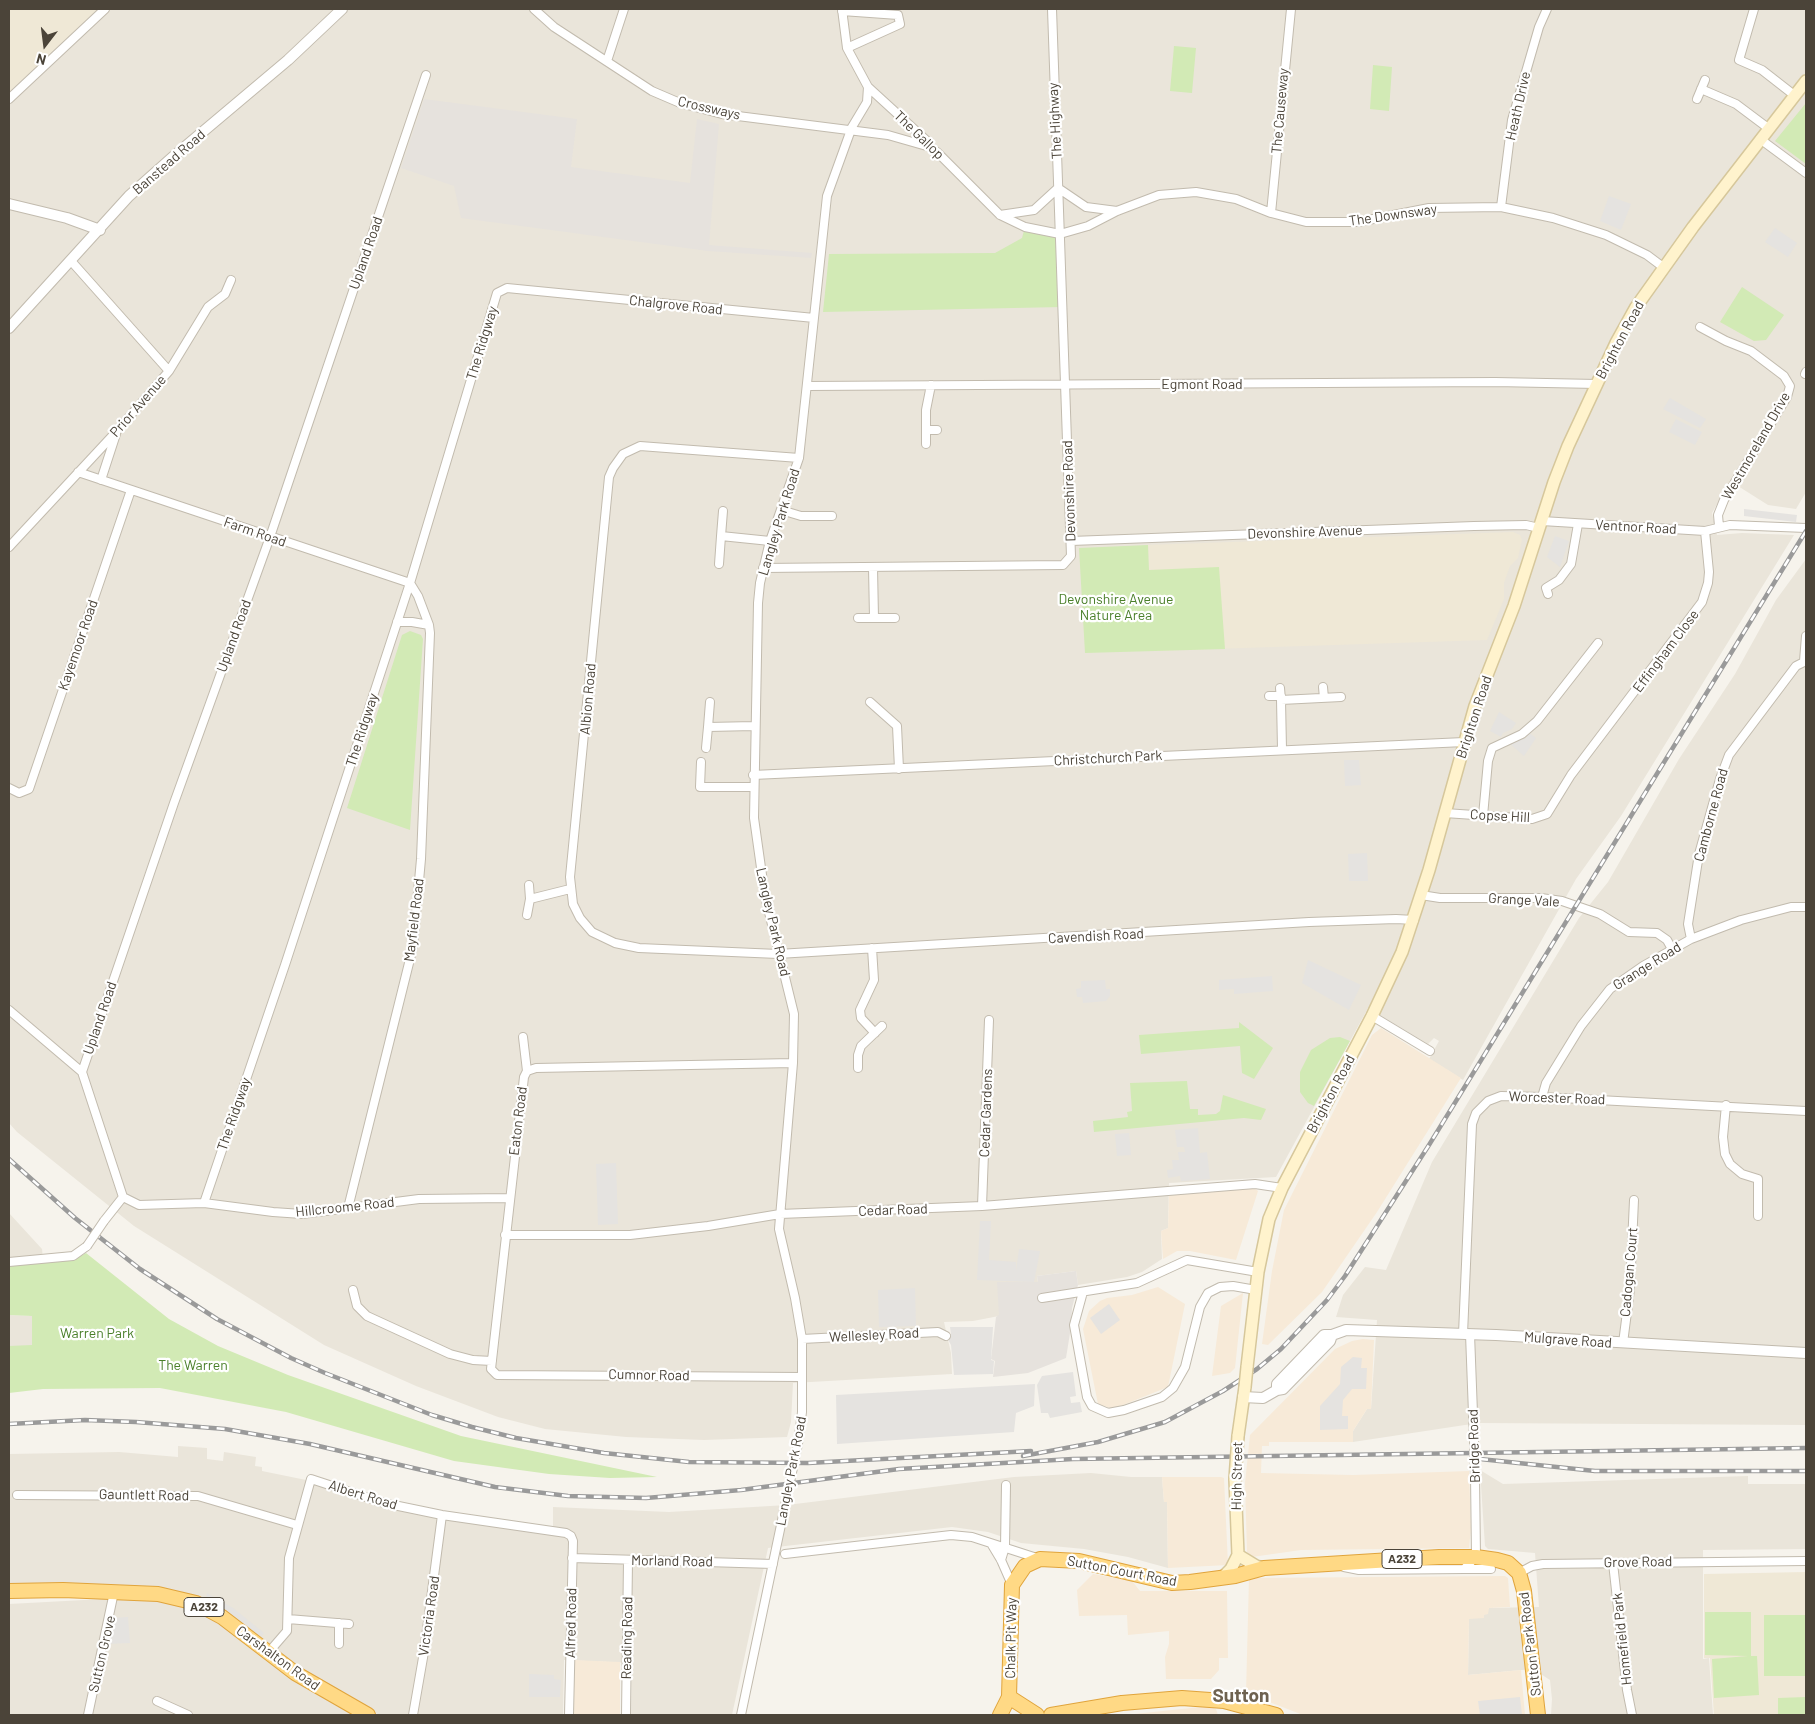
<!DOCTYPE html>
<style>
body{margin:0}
#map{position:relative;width:1815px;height:1724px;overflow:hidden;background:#f6f3ec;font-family:Barlow,sans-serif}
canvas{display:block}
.frame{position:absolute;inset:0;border:10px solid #4b4439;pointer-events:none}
.north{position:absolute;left:20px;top:20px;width:50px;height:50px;-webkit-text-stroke:4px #fff;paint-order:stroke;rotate:195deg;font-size:14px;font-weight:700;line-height:20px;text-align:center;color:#4b4439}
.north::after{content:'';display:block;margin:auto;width:18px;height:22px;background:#4b4439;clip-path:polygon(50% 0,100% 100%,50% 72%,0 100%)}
</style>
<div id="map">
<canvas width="1815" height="1724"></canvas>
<div class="frame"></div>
<div class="north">N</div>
</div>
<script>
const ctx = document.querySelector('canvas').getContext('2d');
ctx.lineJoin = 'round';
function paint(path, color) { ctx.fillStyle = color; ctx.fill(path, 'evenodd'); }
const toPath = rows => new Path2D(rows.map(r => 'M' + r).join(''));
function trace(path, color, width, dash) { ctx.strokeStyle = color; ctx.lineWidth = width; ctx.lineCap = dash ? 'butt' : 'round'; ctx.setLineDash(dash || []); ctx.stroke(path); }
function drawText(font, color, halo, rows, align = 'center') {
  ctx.font = font + ' Barlow,sans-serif'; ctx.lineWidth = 4.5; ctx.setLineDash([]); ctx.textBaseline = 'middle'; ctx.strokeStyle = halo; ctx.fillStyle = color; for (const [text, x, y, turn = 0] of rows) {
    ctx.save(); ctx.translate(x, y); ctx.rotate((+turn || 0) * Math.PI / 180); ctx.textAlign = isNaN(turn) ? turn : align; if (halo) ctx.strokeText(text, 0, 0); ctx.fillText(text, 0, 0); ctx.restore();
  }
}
paint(toPath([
 [9,9,1806,9,1806,492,1796,509,1768,505,1730,481,1712,513,1717,535,1742,533,1794,535,1621,816,1576,879,1463,1080,1429,1059,1439,1041,1434,1038,1428,1044,1368,1008,1276,1177,1169,1183,1168,1228,1161,1231,1162,1259,1142,1272,1127,1277,1078,1285,1076,1271,1037,1276,1038,1282,999,1316,973,1321,944,1322,951,1353,952,1374,793,1383,791,1422,787,1437,704,1440,626,1437,545,1429,498,1417,416,1386,324,1345,134,1226,17,1132,9,1123],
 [1806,559,1806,1425,1478,1423,1353,1442,1353,1431,1367,1409,1371,1409,1377,1320,1336,1317,1343,1295,1365,1267,1386,1270,1432,1162,1579,918,1608,882,1679,759,1735,674,1776,600],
 [9,1213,42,1249,43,1259,9,1263],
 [9,1315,32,1316,32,1346,9,1346],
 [178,1446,207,1448,207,1459,223,1461,224,1452,256,1457,255,1466,262,1467,262,1471,311,1481,384,1504,553,1532,553,1507,669,1512,787,1505,1014,1477,1091,1473,1131,1477,1162,1477,1164,1502,1167,1502,1168,1568,1128,1557,1084,1549,1021,1543,988,1532,952,1527,768,1548,732,1715,631,1715,632,1663,564,1660,563,1715,381,1715,366,1710,195,1602,9,1588,9,1454,119,1452,178,1457],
 [1480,1470,1503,1484,1748,1476,1748,1484,1806,1484,1806,1549,1703,1550,1703,1659,1709,1658,1713,1715,1551,1715,1552,1699,1550,1680,1533,1669,1468,1675,1469,1618,1484,1615,1489,1608,1539,1607,1535,1553,1488,1549,1485,1546],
 [159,1596,195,1607,358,1715,9,1715,9,1604]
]), '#eae5da');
paint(toPath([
 [1381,1028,1461,1078,1377,1212,1322,1292,1268,1345,1262,1344,1272,1271,1284,1210,1372,1035],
 [1254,1188,1258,1191,1236,1260,1190,1251,1177,1251,1163,1259,1161,1231,1168,1228,1169,1192],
 [1158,1287,1185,1304,1168,1387,1113,1409,1098,1404,1083,1329,1089,1311,1100,1301,1107,1298,1132,1295],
 [1243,1293,1235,1368,1230,1373,1212,1376,1221,1306],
 [1363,1339,1374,1340,1371,1409,1367,1409,1353,1431,1353,1442,1269,1442,1269,1446,1262,1446,1261,1473,1353,1475,1469,1471,1471,1528,1469,1548,1301,1550,1252,1557,1247,1552,1245,1483,1250,1435,1335,1349,1352,1341],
 [1162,1477,1221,1477,1224,1478,1228,1565,1168,1568,1167,1502,1164,1502],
 [1093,1574,1132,1581,1140,1591,1227,1591,1228,1658,1219,1658,1219,1670,1211,1679,1166,1679,1165,1657,1169,1644,1169,1631,1128,1635,1127,1615,1079,1616,1077,1590],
 [1505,1576,1508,1578,1510,1607,1489,1608,1488,1614,1484,1615,1484,1618,1469,1619,1468,1675,1521,1670,1525,1715,1303,1715,1246,1693,1249,1578],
 [573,1660,620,1662,620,1715,573,1715],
 [1210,1706,1216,1709,1218,1715,1125,1715]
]), '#f7ead8');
paint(toPath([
 [424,99,577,119,571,167,690,183,697,119,719,124,709,245,812,253,811,258,708,251,461,218,454,186,401,168],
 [1076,1271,1078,1285,1072,1308,1071,1327,1066,1358,1028,1373,993,1377,995,1361,991,1359,996,1317,999,1315,997,1282,1038,1282,1037,1276]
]), '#e6e2dd');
paint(toPath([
 [9,9,105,9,9,99],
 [1513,532,1520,535,1522,540,1518,558,1510,566,1504,583,1504,599,1487,640,1151,651,1148,545],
 [1806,1572,1806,1715,1714,1715,1710,1658,1704,1658,1704,1574]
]), '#efe8d6');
paint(toPath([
 [1174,46,1196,48,1192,93,1170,91],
 [1373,65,1392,67,1389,111,1370,109],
 [1806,103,1806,164,1775,141],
 [1025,227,1060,234,1062,307,823,312,829,254,995,253,1022,238],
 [1742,287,1784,315,1766,340,1754,341,1720,322],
 [1148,545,1149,570,1219,567,1225,649,1085,653,1079,548],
 [410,631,421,635,423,639,410,830,347,808,402,635],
 [1239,1022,1273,1048,1254,1079,1242,1073,1240,1046,1141,1054,1139,1035,1239,1028],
 [1340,1037,1350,1041,1314,1106,1308,1103,1300,1092,1300,1072,1311,1050,1330,1038],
 [1187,1081,1190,1109,1198,1109,1198,1115,1216,1114,1220,1111,1223,1095,1266,1109,1261,1120,1244,1118,1094,1132,1093,1121,1128,1117,1127,1112,1132,1111,1130,1083],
 [86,1253,169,1319,218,1346,288,1375,461,1436,657,1477,610,1478,549,1474,454,1461,286,1412,160,1388,43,1389,9,1393,9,1346,32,1345,32,1316,9,1315,9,1263,79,1257],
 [1705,1612,1751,1612,1751,1656,1757,1656,1759,1695,1714,1698,1712,1659,1748,1656,1705,1655],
 [1764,1615,1806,1615,1806,1676,1764,1676],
 [1806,1697,1806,1715,1778,1715,1778,1698]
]), '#d2eab5');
paint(toPath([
 [1609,196,1631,204,1621,230,1600,221],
 [1775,228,1797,243,1788,257,1765,242],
 [1670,398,1706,419,1700,428,1663,409],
 [1676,419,1702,432,1695,445,1669,432],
 [1744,509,1797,515,1796,522,1744,516],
 [1555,536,1569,541,1560,567,1547,557],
 [1499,712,1516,723,1512,729,1503,733,1501,737,1490,731],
 [1529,733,1536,738,1524,756,1508,742,1521,736,1525,739],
 [1344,760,1359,760,1361,785,1345,786],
 [1367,853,1368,881,1349,881,1348,854],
 [1308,960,1361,985,1349,1010,1302,983],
 [1272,976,1273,991,1234,994,1234,989,1219,990,1219,980],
 [1105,980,1106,989,1110,989,1110,996,1106,1001,1083,1003,1082,997,1077,997,1076,989,1081,988,1081,981],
 [1198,1128,1200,1153,1207,1152,1210,1179,1181,1181,1180,1176,1168,1178,1167,1170,1173,1169,1172,1160,1179,1160,1178,1152,1185,1152,1184,1147,1177,1147,1175,1130],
 [1129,1133,1131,1155,1117,1156,1115,1134],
 [616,1163,618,1224,598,1225,596,1164],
 [980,1221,991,1221,989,1260,1016,1262,1016,1271,1019,1249,1040,1251,1034,1282,977,1280],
 [915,1288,916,1326,879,1327,878,1290],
 [1109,1304,1120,1320,1101,1334,1090,1318],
 [950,1327,993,1327,991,1360,994,1361,993,1374,954,1375,951,1345,946,1336,951,1334],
 [1353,1357,1362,1358,1361,1368,1367,1368,1366,1389,1352,1389,1343,1400,1342,1416,1348,1416,1348,1429,1320,1430,1320,1406,1340,1384,1341,1367],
 [1073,1372,1076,1396,1070,1397,1071,1403,1080,1402,1082,1412,1050,1418,1048,1413,1041,1413,1037,1385,1042,1376],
 [1035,1384,1034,1406,1016,1413,1014,1432,837,1444,836,1395],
 [207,1593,233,1608,264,1633,260,1638,234,1617,205,1601],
 [128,1617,130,1643,107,1644,113,1618],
 [529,1674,554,1675,554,1679,561,1680,560,1697,529,1697],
 [1520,1697,1522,1715,1480,1715,1478,1701]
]), '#e5e3e0');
const minor = toPath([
 [534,9,554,27,652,91,680,103,722,114,888,135,930,147],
 [842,9,847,48,868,87,927,141,930,147,937,152,1000,215,1025,227,1060,234,1088,226,1117,211,1159,195,1196,192,1236,199,1271,213,1306,222,1358,222,1429,208,1501,207,1553,218,1606,235,1647,255,1663,267],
 [1754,9,1739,60,1762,70,1794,95],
 [842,11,898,15,900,24,847,48],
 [607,61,624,9],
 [1701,89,1736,104,1768,128],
 [9,99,105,9],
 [1697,99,1705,80],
 [1760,139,1806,173],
 [1501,207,1512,120,1539,27,1547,9],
 [1271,213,1291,9],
 [1000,215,1034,210,1058,188,1086,207,1117,211],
 [1700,327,1726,341,1751,351,1784,376,1790,386,1787,397,1724,500,1718,515,1719,526],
 [169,371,208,307,225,294,231,280],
 [1805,374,1806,372],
 [931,385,926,410,926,430,937,430],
 [807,386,1495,382,1597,384],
 [926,444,926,430],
 [799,458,640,446,623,454,613,468,609,477,570,877,573,904,580,918,592,932,615,943,639,948,778,954,1309,922,1396,919,1414,920],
 [78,472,410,583,418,596,429,625],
 [101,480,116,434],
 [781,510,801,516,832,516],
 [1542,521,1705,531,1730,525,1806,528],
 [721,536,723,511],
 [1071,541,1474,526,1526,525,1539,528],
 [9,547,116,432,169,371,72,262],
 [719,564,721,536,770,541],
 [763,568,1063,565,1071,556,1052,9],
 [1548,594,1546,588,1559,580,1571,564,1578,524],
 [858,618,874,618,873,567],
 [874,618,895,618],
 [1804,661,1806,636],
 [1323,687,1324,698],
 [1280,688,1281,700],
 [1269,696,1281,696],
 [710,702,708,727,754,726],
 [870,702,897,726,899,769],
 [706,748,708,727],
 [1282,749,1281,700,1341,697],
 [701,762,700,787,753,787],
 [753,775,1464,742],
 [9,788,19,793,29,789,131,490],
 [1445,813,1532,819,1547,814,1571,775,1702,602,1708,583,1709,572,1705,531],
 [1483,816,1488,761,1492,748,1522,734,1537,721,1598,643],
 [529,885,530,899,570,889],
 [1421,895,1440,898,1541,898,1562,901,1600,914,1629,932,1657,933,1667,940,1672,949],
 [527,915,530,899],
 [1691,939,1688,924,1699,854,1720,779,1729,755,1796,666,1806,661],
 [872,948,874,980,860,1010,861,1018,875,1033],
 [9,1010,82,1072],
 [1372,1016,1430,1051],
 [523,1037,527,1071],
 [793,1063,536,1068,527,1071,524,1077,491,1369,497,1375,802,1377],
 [858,1068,858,1055,861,1046,882,1026],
 [1542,1097,1546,1083,1581,1026,1610,989,1643,966,1691,939,1741,920,1791,907,1806,907],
 [1726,1105,1723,1137,1725,1154,1730,1164,1742,1174,1758,1179,1758,1216],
 [123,1197,82,1072,174,803,270,537,426,75],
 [123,1197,139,1205,204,1203,273,1212,302,1214,419,1199,510,1198],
 [204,1203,285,965,410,583,497,293,507,288,814,318],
 [982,1206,989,1020],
 [348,1208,413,947,421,859,430,633,429,625,412,622,397,622],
 [104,1221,123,1197],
 [505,1235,630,1235,708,1226,780,1214,982,1206,1255,1184,1282,1188],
 [9,1262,73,1256,87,1246],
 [353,1290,357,1306,367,1316,450,1354,473,1360,492,1361],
 [1083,1292,1074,1325,1087,1397,1092,1406,1108,1413,1124,1410,1162,1397,1173,1388,1185,1367,1200,1307,1208,1293,1220,1287,1233,1286,1256,1290],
 [1042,1298,1137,1283,1187,1260,1258,1272],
 [1463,1334,1472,1124,1476,1113,1488,1101,1501,1096,1542,1097,1806,1111],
 [1470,1334,1474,1440],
 [802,1339,938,1332,946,1336],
 [1623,1343,1630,1289,1634,1200],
 [17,1495,198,1496,297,1525],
 [992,1545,1001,1560,1012,1585],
 [785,1554,951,1535,972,1537,1040,1559],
 [572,1558,773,1564],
 [1001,1560,1005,1547,1006,1485],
 [1613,1563,1627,1690,1632,1715],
 [1344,1567,1359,1570,1464,1569,1476,1557,1475,1476],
 [1464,1569,1491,1569],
 [1519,1573,1532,1566,1543,1564,1806,1561],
 [288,1619,349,1624],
 [339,1644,339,1623],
 [268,1653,287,1631,289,1558,311,1479,384,1503,442,1515,566,1533,571,1536,573,1541,569,1715],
 [157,1701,188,1715],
 [88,1715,114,1592],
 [413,1715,424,1652,442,1515],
 [626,1715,628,1561],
 [741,1715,798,1444,802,1412,802,1339,795,1298,779,1229,793,1063,794,1014,765,896,754,818,758,603,760,583,770,541,799,458,827,196,852,127,867,102,868,87]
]);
const tertiary = toPath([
 [9,204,67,218,100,230],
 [9,328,129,196,174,156,288,60,342,9],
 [1277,1390,1277,1384,1324,1335,1332,1335,1346,1330,1496,1335,1806,1353],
 [1243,1397,1263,1398,1277,1390,1283,1389,1330,1341,1332,1335]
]);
const secondary = toPath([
 [1247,1367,1258,1272,1269,1219,1282,1188,1372,1016,1402,952,1429,870,1475,706,1514,606,1554,482,1568,446,1616,343,1636,307,1693,227,1806,81],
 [1238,1436,1245,1387],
 [1238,1555,1256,1566,1264,1568],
 [1223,1577,1231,1569,1238,1555,1235,1479]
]);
const trunk = toPath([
 [9,1591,63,1590,158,1594,196,1603,222,1617,295,1673,368,1715],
 [1009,1697,1037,1715],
 [1000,1715,1009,1697,1012,1585,1025,1566,1040,1559,1079,1561,1172,1583,1190,1582,1235,1576,1264,1568,1439,1557,1476,1557,1497,1560,1508,1563,1519,1573,1524,1591,1538,1715],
 [1051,1715,1122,1703,1182,1698,1224,1701,1276,1715]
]);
trace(minor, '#c2bbae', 10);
trace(tertiary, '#c2bbae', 12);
trace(secondary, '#d6c79b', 14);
trace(trunk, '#e0a43c', 16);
trace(minor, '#fff', 8);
trace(tertiary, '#fff', 10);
trace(secondary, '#fff3cd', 11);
trace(trunk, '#ffd985', 14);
const rail = toPath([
 [9,1159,75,1218,140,1269,217,1319,291,1358,325,1373,432,1415,472,1427,516,1438,604,1453,689,1462,808,1463,1031,1451],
 [9,1424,85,1420,136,1422,225,1429,310,1444,495,1487,568,1496,646,1498,741,1490,899,1469,1073,1459,1806,1448],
 [1023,1456,1098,1442,1165,1422,1223,1391,1257,1369,1281,1349,1327,1300,1345,1276,1429,1145,1806,531],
 [1480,1459,1595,1471,1806,1471]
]);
trace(rail, '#9a9a9a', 4.5);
trace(rail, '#fff', 2.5, [8]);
const minorBridge = toPath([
 [87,1246,104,1221],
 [1474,1440,1475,1476]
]);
const secondaryBridge = toPath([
 [1245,1387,1247,1367],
 [1235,1479,1238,1436]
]);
trace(minorBridge, '#c2bbae', 10, []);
trace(secondaryBridge, '#d6c79b', 14, []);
trace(minorBridge, '#fff', 8);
trace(secondaryBridge, '#fff3cd', 11);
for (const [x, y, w] of [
 [1402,1559,40],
 [204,1607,40]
]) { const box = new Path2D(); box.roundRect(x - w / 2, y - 9.5, w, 19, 4); ctx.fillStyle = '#fff'; ctx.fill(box); trace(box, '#4b4439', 1); }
drawText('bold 12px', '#4b4439', null, [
 ["A232",1402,1559],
 ["A232",204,1607]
]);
drawText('14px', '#4b4439', '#fff', [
 ["Heath Drive",1518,106,-77],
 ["Crossways",709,108,13],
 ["The Causeway",1280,111,-85],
 ["The Highway",1055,121,-93],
 ["The Gallop",919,135,44],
 ["Banstead Road",169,162,-41],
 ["The Downsway",1393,215,-8],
 ["Upland Road",366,253,-71],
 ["Chalgrove Road",676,305,6],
 ["Brighton Road",1620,340,-62],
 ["The Ridgway",482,343,-73],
 ["Egmont Road",1202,384],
 ["Prior Avenue",138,406,-49],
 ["Westmoreland Drive",1756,446,-60],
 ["Devonshire Road",1069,491,-92],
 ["Langley Park Road",779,522,-73],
 ["Ventnor Road",1636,527,3],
 ["Farm Road",255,532,19],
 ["Devonshire Avenue",1305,532,-2],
 ["Upland Road",234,636,-70],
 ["Kayemoor Road",78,645,-71],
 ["Effingham Close",1666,651,-53],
 ["Albion Road",588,699,-85],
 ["Brighton Road",1474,717,-72],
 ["The Ridgway",362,730,-72],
 ["Christchurch Park",1108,758,-3],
 ["Camborne Road",1711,815,-75],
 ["Copse Hill",1500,816,3],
 ["Grange Vale",1524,900,3],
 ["Mayfield Road",414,920,-83],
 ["Langley Park Road",773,922,77],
 ["Cavendish Road",1096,936,-3],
 ["Grange Road",1647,966,-32],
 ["Upland Road",100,1018,-71],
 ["Brighton Road",1331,1094,-62],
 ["Worcester Road",1557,1098,2],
 ["Cedar Gardens",986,1113,-88],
 ["The Ridgway",234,1114,-71],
 ["Eaton Road",518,1121,-83],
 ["Hillcroome Road",345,1207,-6],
 ["Cedar Road",893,1210,-2],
 ["Cadogan Court",1629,1272,-85],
 ["Wellesley Road",874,1335,-3],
 ["Mulgrave Road",1568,1340,4],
 ["Cumnor Road",649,1375,1],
 ["Bridge Road",1474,1446,-92],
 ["Langley Park Road",791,1471,-79],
 ["High Street",1237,1476,-89],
 ["Gauntlett Road",144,1495,1],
 ["Albert Road",363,1495,17],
 ["Morland Road",672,1561,1],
 ["Grove Road",1638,1562,-1],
 ["Sutton Court Road",1122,1571,11],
 ["Victoria Road",429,1616,-82],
 ["Alfred Road",571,1623,-89],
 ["Reading Road",627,1638,-89],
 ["Chalk Pit Way",1011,1638,-89],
 ["Homefield Park",1622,1639,-96],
 ["Sutton Park Road",1530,1644,-97],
 ["Sutton Grove",102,1654,-77],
 ["Carshalton Road",278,1658,36]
]);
drawText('14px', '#4a7f2a', '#fff', [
 ["Devonshire Avenue",1116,599],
 ["Nature Area",1116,615],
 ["Warren Park",97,1333],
 ["The Warren",193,1365]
]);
drawText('bold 19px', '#6e6250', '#fff', [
 ["Sutton",1241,1696]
]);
</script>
